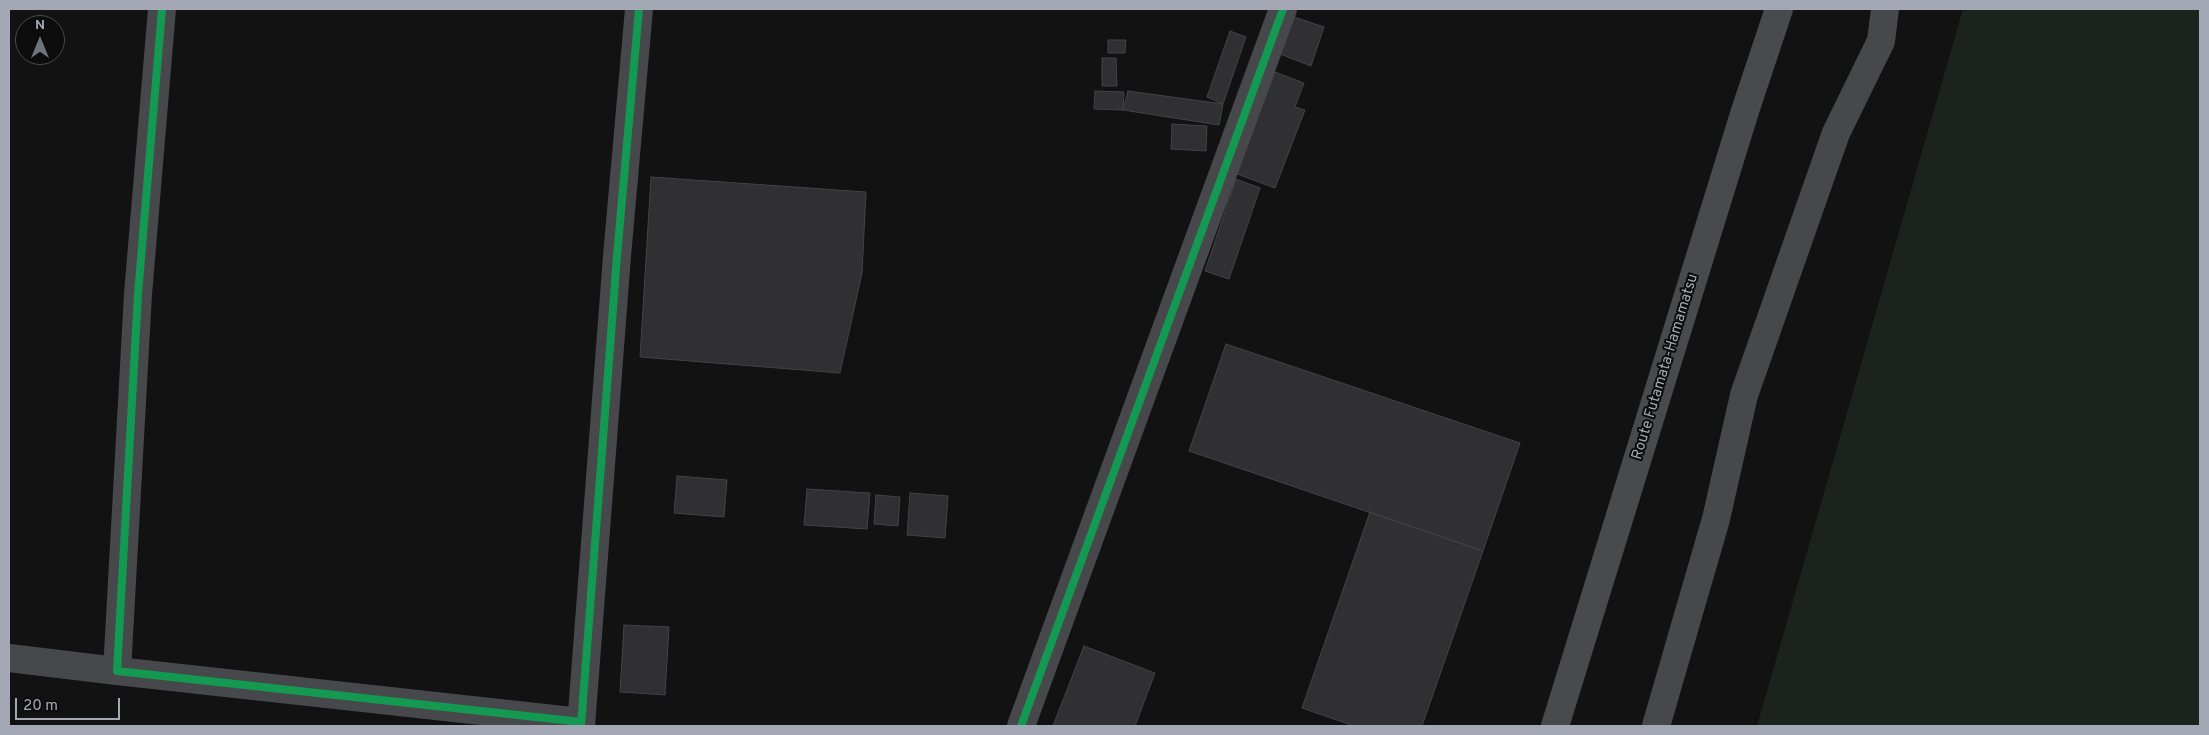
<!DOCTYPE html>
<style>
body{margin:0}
#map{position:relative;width:2209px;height:735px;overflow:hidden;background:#121213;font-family:Overpass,sans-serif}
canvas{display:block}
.frame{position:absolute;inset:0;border:10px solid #a3a8b4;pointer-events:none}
.north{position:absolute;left:15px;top:15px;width:50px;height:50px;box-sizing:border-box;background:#0d0d0e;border:1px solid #494b50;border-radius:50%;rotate:0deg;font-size:14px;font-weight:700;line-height:20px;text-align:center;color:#a3a8b4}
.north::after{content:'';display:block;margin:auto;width:18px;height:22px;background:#70747c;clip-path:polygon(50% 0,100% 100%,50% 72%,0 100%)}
.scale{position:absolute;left:15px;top:698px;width:105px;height:22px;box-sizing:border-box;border:2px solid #a3a8b4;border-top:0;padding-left:6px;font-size:15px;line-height:18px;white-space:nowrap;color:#a3a8b4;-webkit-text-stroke:4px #0d0d0e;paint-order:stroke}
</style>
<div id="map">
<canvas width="2209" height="735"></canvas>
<div class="frame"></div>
<div class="north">N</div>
<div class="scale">20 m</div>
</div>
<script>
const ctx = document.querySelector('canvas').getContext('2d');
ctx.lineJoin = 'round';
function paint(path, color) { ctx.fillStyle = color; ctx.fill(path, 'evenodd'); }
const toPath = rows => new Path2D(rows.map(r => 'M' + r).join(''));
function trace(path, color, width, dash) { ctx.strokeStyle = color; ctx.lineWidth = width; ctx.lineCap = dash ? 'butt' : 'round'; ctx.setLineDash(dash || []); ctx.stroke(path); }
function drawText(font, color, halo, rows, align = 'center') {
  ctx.font = font + ' Overpass,sans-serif'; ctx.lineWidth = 4; ctx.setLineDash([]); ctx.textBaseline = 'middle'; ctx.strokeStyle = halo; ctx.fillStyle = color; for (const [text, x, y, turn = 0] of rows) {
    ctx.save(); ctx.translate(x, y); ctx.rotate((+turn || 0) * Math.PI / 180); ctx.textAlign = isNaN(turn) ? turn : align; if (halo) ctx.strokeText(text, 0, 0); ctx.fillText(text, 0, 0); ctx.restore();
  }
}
paint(toPath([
 [1963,9,2200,9,2200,726,1757,726]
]), '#1c231d');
const building = toPath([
 [1294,17,1324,27,1311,66,1280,54,1294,17],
 [1230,31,1246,37,1223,104,1207,97,1230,31],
 [1108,40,1126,40,1125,53,1108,53,1108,40],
 [1102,58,1116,58,1117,86,1102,86,1102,58],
 [1275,72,1304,83,1295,107,1305,110,1275,188,1237,174,1275,72],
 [1095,91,1124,92,1123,110,1094,109,1095,91],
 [1128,91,1223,104,1219,125,1123,110,1128,91],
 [1172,124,1207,126,1206,151,1171,149,1172,124],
 [651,177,866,192,862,273,840,373,640,357,651,177],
 [1236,179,1260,188,1229,279,1205,271,1236,179],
 [1226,344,1520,443,1483,551,1189,451,1226,344],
 [677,476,727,480,724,517,674,513,677,476],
 [807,489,870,493,867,529,804,525,807,489],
 [910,493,948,496,945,538,907,535,910,493],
 [876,495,900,497,898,526,874,524,876,495],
 [1370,512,1483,551,1422,726,1354,726,1302,708,1370,512],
 [624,625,669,627,665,695,620,692,624,625],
 [1084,646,1155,673,1135,726,1053,726,1084,646]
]);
paint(building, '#303032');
trace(building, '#424346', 1);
trace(toPath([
 [162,9,138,294,117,671,581,722],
 [9,658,117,671],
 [581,726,617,256,639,9],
 [1021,726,1283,9],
 [1656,726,1716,519,1744,395,1836,133,1881,41,1885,9]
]), '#47484b', 28);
trace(toPath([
 [1555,726,1745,111,1779,9]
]), '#494a4d', 28);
trace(toPath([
 [162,9,138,294,117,671,581,722],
 [581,726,617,256,639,9],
 [1021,726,1283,9]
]), '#139951', 8);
drawText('15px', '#a3a8b4', '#0d0d0e', [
 ["Route Futamata-Hamamatsu",1666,367,-73]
]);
</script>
